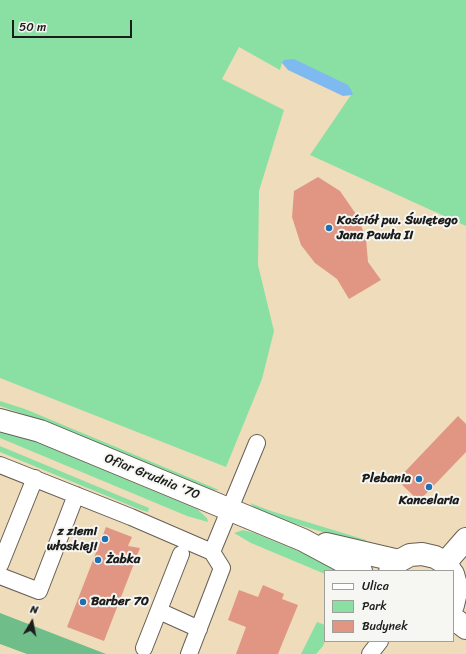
<!DOCTYPE html>
<meta charset="utf-8">
<style>
body{margin:0}
#map{position:relative;width:466px;height:654px;overflow:hidden;background:#efdcbb;font-family:Sriracha,sans-serif}
canvas{display:block}
.legend{position:absolute;left:324px;top:570px;width:130px;height:72px;box-sizing:border-box;background:#f6f6f2;border:1px solid #9f9f9c;margin:0;padding:5px 7px;list-style:none;font-size:12px;color:#1c1c1c}
.legend li{display:flex;align-items:center;gap:8px;height:20px}
.legend b{width:20px;border:1px solid #9f9f9c}
.north{position:absolute;left:12px;top:602px;width:40px;height:40px;-webkit-text-stroke:3px #f6f6f2;paint-order:stroke;rotate:10deg;font-size:11px;font-weight:700;line-height:16px;text-align:center;color:#1c1c1c}
.north::after{content:'';display:block;margin:auto;width:14px;height:18px;background:#1c1c1c;clip-path:polygon(50% 0,100% 100%,50% 72%,0 100%)}
.scale{position:absolute;left:12px;top:20px;width:120px;height:18px;box-sizing:border-box;border:2px solid #1c1c1c;border-top:0;padding-left:5px;font-size:12px;line-height:14px;white-space:nowrap;color:#1c1c1c;-webkit-text-stroke:3px #f6f6f2;paint-order:stroke}
</style>
<div id="map">
<canvas width="466" height="654"></canvas>
<ul class="legend">
<li><b style="height:5px;background:#fff"></b>Ulica</li>
<li><b style="height:11px;background:#8ae0a3"></b>Park</li>
<li><b style="height:11px;background:#e09682"></b>Budynek</li>
</ul>
<div class="north">N</div>
<div class="scale">50 m</div>
</div>
<script>
const ctx = document.querySelector('canvas').getContext('2d');
ctx.lineJoin = 'round';
function paint(path, color) { ctx.fillStyle = color; ctx.fill(path, 'evenodd'); }
const toPath = rows => new Path2D(rows.map(r => 'M' + r).join(''));
function trace(path, color, width, dash) { ctx.strokeStyle = color; ctx.lineWidth = width; ctx.lineCap = dash ? 'butt' : 'round'; ctx.setLineDash(dash || []); ctx.stroke(path); }
function drawText(font, color, halo, rows, align = 'center') {
  ctx.font = font + ' Sriracha,sans-serif'; ctx.lineWidth = 4; ctx.setLineDash([]); ctx.textBaseline = 'middle'; ctx.strokeStyle = halo; ctx.fillStyle = color; for (const [text, x, y, turn = 0] of rows) {
    ctx.save(); ctx.translate(x, y); ctx.rotate((+turn || 0) * Math.PI / 180); ctx.textAlign = isNaN(turn) ? turn : align; if (halo) ctx.strokeText(text, 0, 0); ctx.fillText(text, 0, 0); ctx.restore();
  }
}
paint(toPath([
 [0,0,466,0,466,226,310,155,353,92,282,63,280,70,239,47,222,79,284,110,259,191,258,265,274,331,262,379,226,467,0,378],
 [0,401,25,409,219,490,208,491,23,414,0,406],
 [0,430,20,435,197,509,207,518,208,522,187,516,0,438],
 [0,446,149,508,148,512,141,510,0,452],
 [250,503,271,511,366,540,365,545,260,513],
 [243,530,254,533,347,571,325,571,325,574,251,543,234,533],
 [317,622,325,625,325,641,323,646,316,654,301,654]
]), '#8ae0a3');
paint(toPath([
 [0,613,106,654,27,654,0,644]
]), '#6fbe89');
paint(toPath([
 [294,59,348,85,353,93,352,95,343,96,288,70,282,63,284,60]
]), '#7ebaf0');
paint(toPath([
 [318,177,340,191,358,217,366,239,368,262,381,280,349,299,337,279,315,263,301,245,292,217,294,191],
 [458,416,466,424,466,452,419,501,397,480],
 [106,527,132,537,128,546,140,548,104,641,67,627],
 [263,585,284,594,282,599,298,605,282,644,278,654,236,654,246,627,228,620,239,590,258,597]
]), '#e09682');
const street = toPath([
 [0,465,131,517,212,552,257,443],
 [0,565,35,478],
 [0,576,39,591,76,495],
 [159,611,199,629],
 [144,648,181,554],
 [189,654,222,568,212,552],
 [370,654,380,641]
]);
const secondary = toPath([
 [0,420,40,431,303,540,361,571],
 [326,544,399,561],
 [445,563,466,539],
 [390,571,399,561,410,555,422,554,435,557,445,563,451,571],
 [453,574,457,588,453,605],
 [453,618,466,628]
]);
trace(street, '#665f54', 18);
trace(secondary, '#665f54', 24);
trace(street, '#fff', 16);
trace(secondary, '#fff', 22);
for (const [x, y, r, color] of [
 [329,228,4,"#1f6fb2"],
 [419,479,4,"#1f6fb2"],
 [429,487,4,"#1f6fb2"],
 [105,539,4,"#1f6fb2"],
 [98,560,4,"#1f6fb2"],
 [83,602,4,"#1f6fb2"]
]) { const dot = new Path2D(); dot.arc(x, y, r, 0, 2 * Math.PI); ctx.fillStyle = color; ctx.fill(dot); trace(dot, '#f6f6f2', 1.5); }
drawText('bold 13px', '#1c1c1c', '#f6f6f2', [
 ["Kościół pw. Świętego",337,221],
 ["Jana Pawła II",337,236],
 ["Plebania",411,479,"right"],
 ["Kancelaria",429,501,"center"],
 ["z ziemi",97,532,"right"],
 ["włoskiej!",97,547,"right"],
 ["Żabka",106,560],
 ["Barber 70",91,602]
], 'left');
drawText('13px', '#1c1c1c', '#f6f6f2', [
 ["Ofiar Grudnia '70",152,477,22]
]);
</script>
